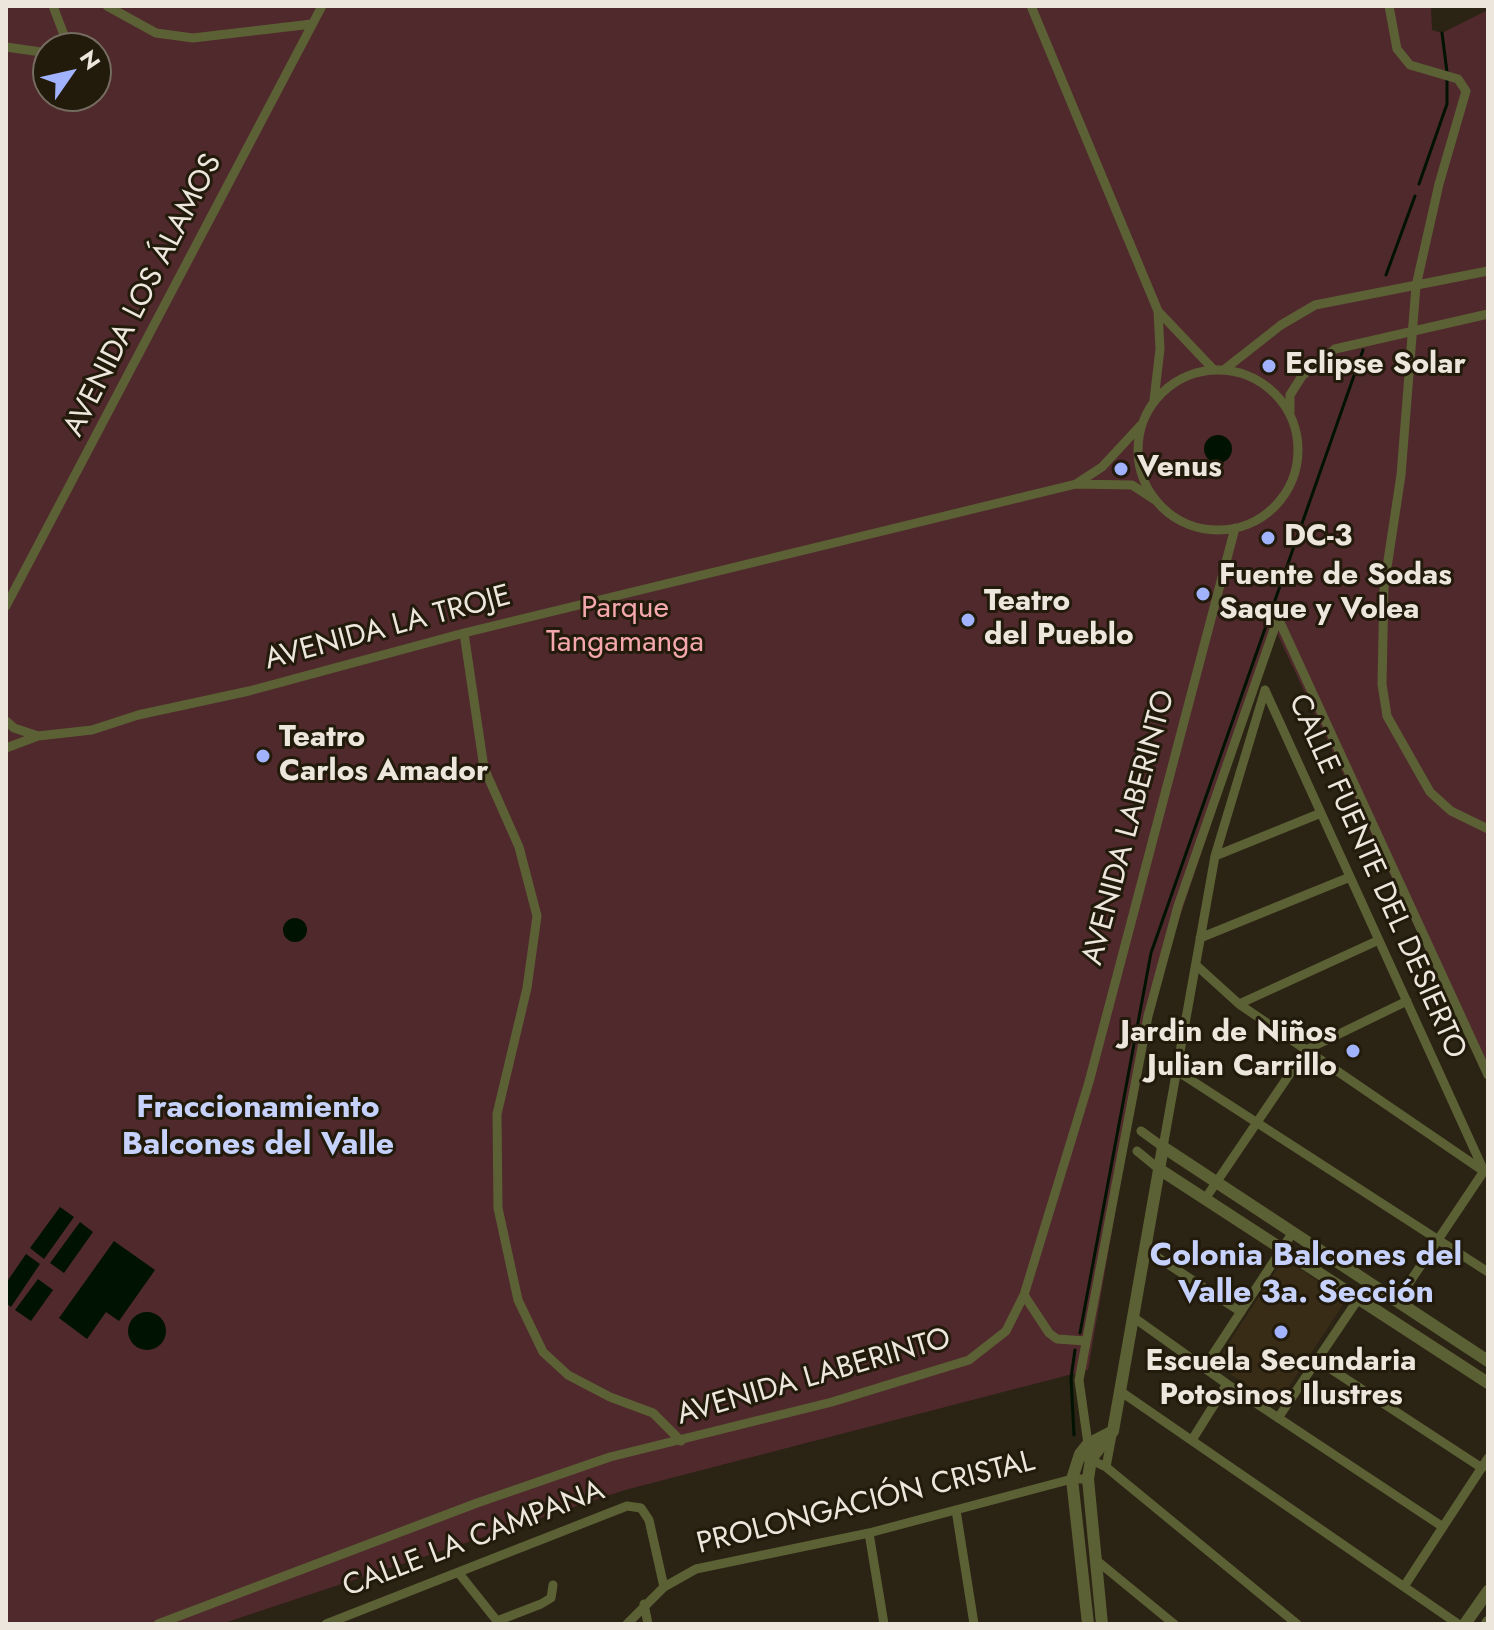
<!DOCTYPE html>
<meta charset="utf-8">
<style>
body{margin:0}
#map{position:relative;width:1494px;height:1630px;overflow:hidden;background:#2b2314;font-family:Jost,sans-serif}
canvas{display:block}
.frame{position:absolute;inset:0;border:8px solid #ece6dd;pointer-events:none}
.north{position:absolute;left:32px;top:32px;width:80px;height:80px;box-sizing:border-box;background:#221a0b;border:2px solid #736c5f;border-radius:50%;rotate:56deg;font-size:22px;font-weight:700;line-height:32px;text-align:center;color:#ece6dd}
.north::after{content:'';display:block;margin:auto;width:28px;height:36px;background:#a1b3fd;clip-path:polygon(50% 0,100% 100%,50% 72%,0 100%)}
</style>
<div id="map">
<canvas width="1494" height="1630"></canvas>
<div class="frame"></div>
<div class="north">N</div>
</div>
<script>
const ctx = document.querySelector('canvas').getContext('2d');
ctx.lineJoin = 'round';
function paint(path, color) { ctx.fillStyle = color; ctx.fill(path, 'evenodd'); }
const toPath = rows => new Path2D(rows.map(r => 'M' + r).join(''));
function trace(path, color, width, dash) { ctx.strokeStyle = color; ctx.lineWidth = width; ctx.lineCap = dash ? 'butt' : 'round'; ctx.setLineDash(dash || []); ctx.stroke(path); }
function drawText(font, color, halo, rows, align = 'center') {
  ctx.font = font + ' Jost,sans-serif'; ctx.lineWidth = 6; ctx.setLineDash([]); ctx.textBaseline = 'middle'; ctx.strokeStyle = halo; ctx.fillStyle = color; for (const [text, x, y, turn = 0] of rows) {
    ctx.save(); ctx.translate(x, y); ctx.rotate((+turn || 0) * Math.PI / 180); ctx.textAlign = isNaN(turn) ? turn : align; if (halo) ctx.strokeText(text, 0, 0); ctx.fillText(text, 0, 0); ctx.restore();
  }
}
paint(toPath([
 [1284,1258,1346,1300,1277,1405,1215,1364]
]), '#382c17');
paint(toPath([
 [6,6,1431,6,1432,30,1442,33,1488,10,1488,1083,1276,631,1163,967,1138,1080,1088,1370,625,1490,221,1624,6,1624],
 [48,48,96,48,96,96,48,96]
]), '#50292d');
paint(toPath([
 '1204 449a14 14 0 1 1 28 0a14 14 0 1 1-28 0Z',
 '283 930a12 12 0 1 1 24 0a12 12 0 1 1-24 0Z',
 [60,1207,74,1217,44,1259,30,1248],
 [80,1222,93,1232,64,1273,50,1263],
 [114,1241,155,1270,119,1321,106,1312,87,1339,59,1318],
 [26,1254,40,1264,11,1307,6,1303,6,1283],
 [38,1279,53,1290,31,1321,15,1310],
 '128 1331a19 19 0 1 1 38 0a19 19 0 1 1-38 0Z'
]), '#001302');
trace(toPath([
 [1442,33,1447,72],
 [1419,184,1447,104,1447,80],
 [1386,275,1415,196],
 [1080,1333,1151,953,1363,350],
 [1074,1435,1071,1378,1075,1350]
]), '#001302', 3);
trace(toPath([
 [53,6,69,48],
 [107,6,156,33,193,38,312,24],
 [1031,6,1158,311,1214,370],
 [1389,6,1397,49,1410,65,1458,79,1466,91,1439,184,1416,286,1401,475,1384,587,1382,684,1387,716,1430,792,1451,811,1488,829],
 [6,47,48,53],
 [1225,369,1281,325,1315,305,1488,271],
 '1138 450a80 80 0 1 1 160 0a80 80 0 1 1-160 0Z',
 [1154,400,1160,349,1158,311],
 [1290,413,1290,395,1302,376,1335,349,1488,314],
 [1076,484,1102,467,1141,425],
 [6,606,322,6],
 [464,633,484,768,519,847,537,916,527,988,497,1114,498,1208,518,1300,543,1352,568,1375,610,1397,653,1413,681,1441],
 [1265,690,1484,1171,1397,1301],
 [6,721,14,728,38,736],
 [6,748,38,736,92,730,138,715,249,691,464,633,1076,484,1132,485,1155,500],
 [1215,856,1321,813],
 [1200,938,1350,877],
 [1196,965,1239,1004,1482,1170],
 [1239,1004,1379,940],
 [1177,1071,1488,1272],
 [1141,1131,1163,1147,1215,856,1265,690],
 [1137,1151,1159,1169],
 [1205,1199,1306,1050,1407,1001],
 [1145,1249,1241,1312],
 [1024,1295,1049,1333,1057,1339,1086,1341],
 [1133,1317,1227,1384,1443,1527],
 [1317,1360,1482,1468],
 [1204,1368,1293,1232],
 [1120,1391,1458,1624],
 [1278,1418,1369,1283],
 [1192,1440,1227,1384],
 [1088,1444,1079,1380,1148,1016,1178,906,1278,618,1488,1075],
 [1087,1458,1106,1467,1297,1624],
 [1106,1467,1112,1435],
 [956,1510,974,1624],
 [869,1533,884,1624],
 [1096,1560,1174,1624],
 [458,1572,497,1621,541,1604,551,1598,553,1585],
 [1405,1585,1488,1458],
 [644,1604,648,1624],
 [158,1624,477,1503,610,1457,832,1402,969,1360,1006,1331,1024,1295,1089,1082,1235,528],
 [326,1624,627,1506,641,1508,649,1520,664,1587],
 [627,1624,664,1587,696,1569,869,1533,1072,1479,1088,1479]
]), '#5c6135', 9);
trace(toPath([
 [1159,1169,1488,1383],
 [1088,1624,1072,1479,1080,1454,1088,1444,1113,1431],
 [1102,1624,1088,1479,1091,1459,1113,1431,1163,1147,1488,1361],
 [1465,1624,1488,1591],
 [1487,1624,1488,1622]
]), '#5c6135', 12);
for (const [x, y, r, color] of [
 [1269,366,8,"#a1b3fd"],
 [1121,469,8,"#a1b3fd"],
 [1268,538,8,"#a1b3fd"],
 [1203,594,8,"#a1b3fd"],
 [968,620,8,"#a1b3fd"],
 [263,756,8,"#a1b3fd"],
 [1353,1051,8,"#a1b3fd"],
 [1281,1332,8,"#a1b3fd"]
]) { const dot = new Path2D(); dot.arc(x, y, r, 0, 2 * Math.PI); ctx.fillStyle = color; ctx.fill(dot); trace(dot, '#221a0b', 3); }
drawText('30px', '#ece6dd', '#221a0b', [
 ["AVENIDA LOS ÁLAMOS",144,296,-63],
 ["AVENIDA LA TROJE",388,629,-15],
 ["AVENIDA LABERINTO",1130,828,-75],
 ["CALLE FUENTE DEL DESIERTO",1376,877,66],
 ["AVENIDA LABERINTO",814,1378,-16],
 ["PROLONGACIÓN CRISTAL",866,1504,-14],
 ["CALLE LA CAMPANA",474,1540,-21]
]);
drawText('bold 30px', '#ece6dd', '#221a0b', [
 ["Eclipse Solar",1285,366],
 ["Venus",1137,469],
 ["DC-3",1284,538],
 ["Fuente de Sodas",1219,577],
 ["Saque y Volea",1219,611],
 ["Teatro",984,603],
 ["del Pueblo",984,637],
 ["Teatro",279,739],
 ["Carlos Amador",279,773],
 ["Jardin de Niños",1337,1034,"right"],
 ["Julian Carrillo",1337,1068,"right"],
 ["Escuela Secundaria",1281,1363,"center"],
 ["Potosinos Ilustres",1281,1397,"center"]
], 'left');
drawText('30px', '#f4a8ae', '#221a0b', [
 ["Parque",625,610],
 ["Tangamanga",625,644]
]);
drawText('bold 32px', '#c6d2fc', '#221a0b', [
 ["Fraccionamiento",258,1109],
 ["Balcones del Valle",258,1146],
 ["Colonia Balcones del",1306,1257],
 ["Valle 3a. Sección",1306,1294]
]);
</script>
